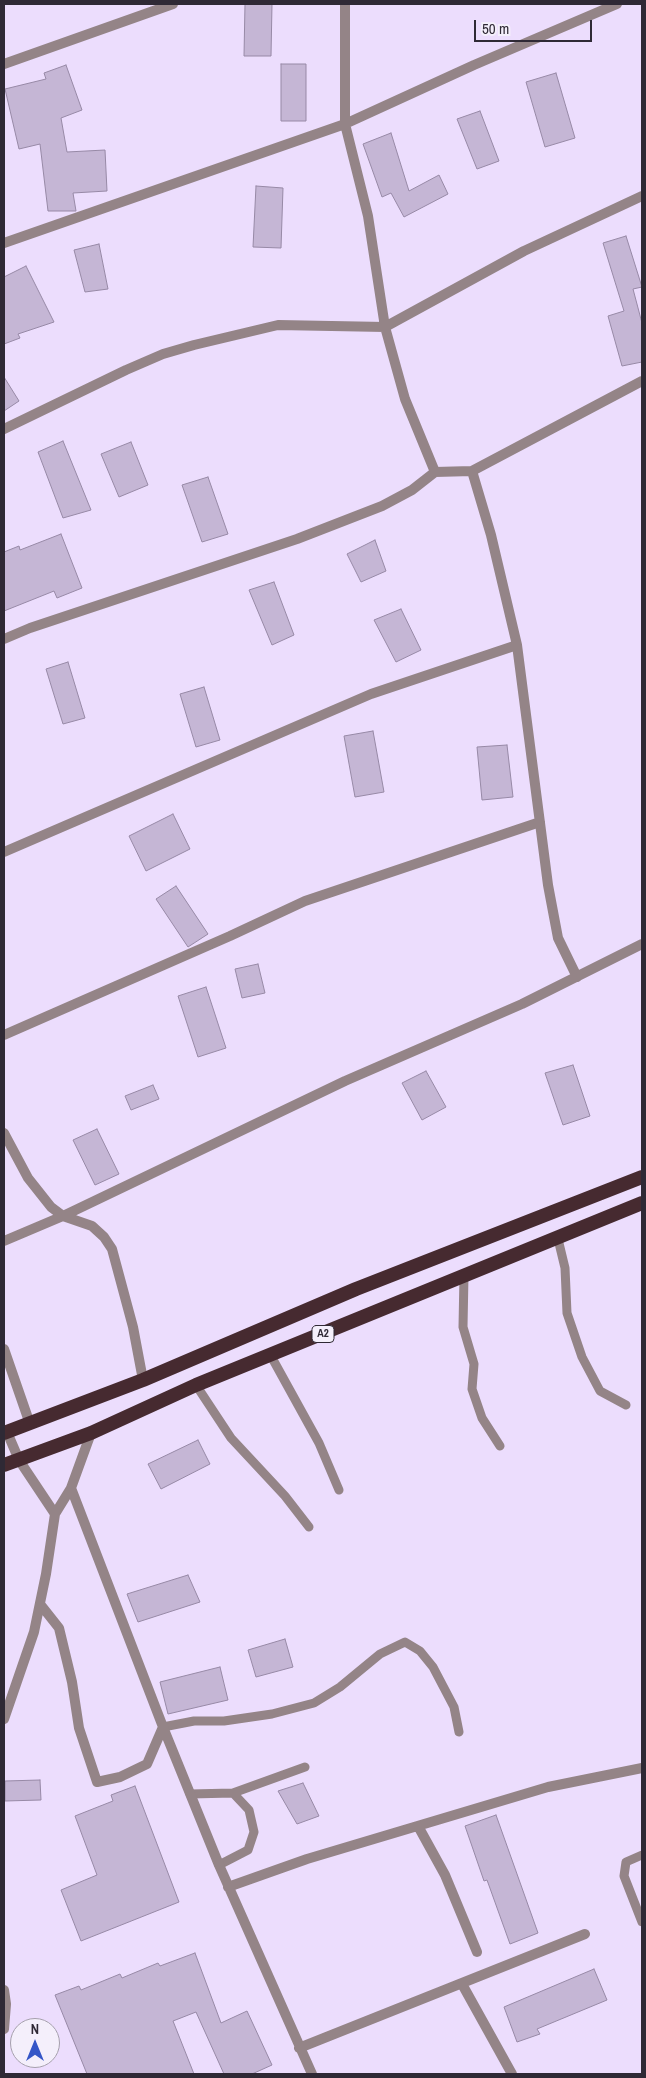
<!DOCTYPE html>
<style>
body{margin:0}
#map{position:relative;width:646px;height:2078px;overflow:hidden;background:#ecddfd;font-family:"Archivo Narrow",sans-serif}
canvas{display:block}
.frame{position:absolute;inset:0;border:5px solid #2f2935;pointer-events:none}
.north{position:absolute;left:10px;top:2018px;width:50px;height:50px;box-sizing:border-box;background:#f4effb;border:1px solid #a5a0ac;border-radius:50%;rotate:0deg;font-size:14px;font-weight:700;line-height:20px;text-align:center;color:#2f2935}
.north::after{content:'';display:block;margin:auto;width:18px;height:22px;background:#3556c7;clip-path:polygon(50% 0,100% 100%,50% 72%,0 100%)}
.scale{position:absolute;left:474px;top:20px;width:118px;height:22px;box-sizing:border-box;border:2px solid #2f2935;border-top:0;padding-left:6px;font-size:15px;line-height:18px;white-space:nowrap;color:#2f2935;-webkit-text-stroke:4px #f4effb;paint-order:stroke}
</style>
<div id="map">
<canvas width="646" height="2078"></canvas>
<div class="frame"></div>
<div class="north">N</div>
<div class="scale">50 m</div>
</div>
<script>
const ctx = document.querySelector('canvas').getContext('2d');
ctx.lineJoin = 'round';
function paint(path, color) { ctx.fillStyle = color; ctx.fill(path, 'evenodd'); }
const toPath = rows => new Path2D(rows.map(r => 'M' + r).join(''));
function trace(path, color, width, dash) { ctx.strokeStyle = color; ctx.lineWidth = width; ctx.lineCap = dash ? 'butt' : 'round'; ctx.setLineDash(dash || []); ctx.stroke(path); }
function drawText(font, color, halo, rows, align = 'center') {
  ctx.font = font + ' "Archivo Narrow",sans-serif'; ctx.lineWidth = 5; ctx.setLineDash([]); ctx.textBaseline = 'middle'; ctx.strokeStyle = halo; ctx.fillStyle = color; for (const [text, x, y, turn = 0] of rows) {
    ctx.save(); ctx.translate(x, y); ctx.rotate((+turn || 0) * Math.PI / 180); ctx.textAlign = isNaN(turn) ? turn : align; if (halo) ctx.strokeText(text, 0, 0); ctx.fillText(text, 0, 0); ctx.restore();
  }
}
const building = toPath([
 [245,4,272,4,271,56,244,56,245,4],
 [281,64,306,64,306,121,281,121,281,64],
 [66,65,82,110,61,118,67,152,105,150,107,191,73,193,76,211,48,211,40,144,19,149,5,89,46,79,44,73,66,65],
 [556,73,575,138,545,147,526,82,556,73],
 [480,111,499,161,477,169,457,119,480,111],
 [391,133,409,191,439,175,448,194,404,217,391,193,382,197,363,144,391,133],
 [256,186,283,188,281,248,253,247,256,186],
 [626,236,642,287,633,289,642,323,642,362,622,366,608,316,624,311,603,243,626,236],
 [99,244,108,289,85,292,74,250,99,244],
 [26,266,54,322,18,334,20,338,4,344,4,277,26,266],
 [4,377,19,401,4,411,4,377],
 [63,441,91,510,63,518,38,452,63,441],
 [131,442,148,485,119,497,101,454,131,442],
 [208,477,228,534,202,542,182,485,208,477],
 [61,534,82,588,57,598,54,591,4,611,4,552,19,546,20,550,61,534],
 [375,540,386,571,361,582,347,554,375,540],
 [274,582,294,635,272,645,249,590,274,582],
 [401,609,421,650,396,662,374,620,401,609],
 [68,662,85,718,63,724,46,669,68,662],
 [204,687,220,740,196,747,180,694,204,687],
 [373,731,384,792,355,797,344,736,373,731],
 [507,745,513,797,482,800,477,747,507,745],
 [173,814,190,849,146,871,129,836,173,814],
 [176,886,208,934,188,947,156,899,176,886],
 [258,964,265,993,242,998,235,969,258,964],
 [206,987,226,1048,198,1057,178,996,206,987],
 [573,1065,590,1116,563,1125,545,1073,573,1065],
 [426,1071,446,1107,422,1120,402,1083,426,1071],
 [153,1085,159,1099,131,1110,125,1096,153,1085],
 [97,1129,119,1174,95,1185,73,1140,97,1129],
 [198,1440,210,1464,161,1489,148,1464,198,1440],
 [188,1575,200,1602,138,1622,127,1594,188,1575],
 [285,1639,293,1667,256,1677,248,1650,285,1639],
 [220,1667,228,1700,168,1714,160,1682,220,1667],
 [40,1780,41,1800,5,1801,5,1781,40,1780],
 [303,1783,319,1816,297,1824,278,1791,303,1783],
 [135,1786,179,1902,81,1941,61,1890,97,1875,75,1816,113,1801,111,1795,135,1786],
 [496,1815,538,1933,510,1944,487,1880,484,1881,465,1826,496,1815],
 [195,1953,221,2023,247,2011,272,2065,252,2074,224,2074,196,2012,173,2021,194,2074,87,2074,55,1995,79,1986,81,1990,120,1974,122,1978,158,1963,160,1966,195,1953],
 [594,1969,607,2000,537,2029,540,2034,517,2042,504,2007,594,1969]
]);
paint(building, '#c5b6d5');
trace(building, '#9789a6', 1);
trace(toPath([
 [558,1239,565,1268,567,1313,582,1357,600,1391,626,1405],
 [464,1275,463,1327,474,1364,472,1389,482,1418,500,1446],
 [271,1356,319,1443,339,1490],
 [196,1385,231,1438,285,1496,309,1527],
 [163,1727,194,1721,224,1721,272,1714,314,1703,340,1687,380,1654,405,1642,420,1651,433,1667,454,1707,459,1732],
 [233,1793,305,1767],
 [190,1794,233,1793,249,1810,254,1832,248,1850,219,1865],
 [642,1855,626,1862,624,1876,642,1922]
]), '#948487', 9);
trace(toPath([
 [345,4,345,124,368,216,385,327,405,399,435,472],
 [4,64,173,4],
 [4,243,345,124,474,65,617,4],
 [4,429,126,370,163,354,194,345,278,325,385,327,524,251,642,196],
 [472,471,491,535,517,645,548,885,558,938,577,977],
 [4,639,30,628,297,539,382,506,412,490,435,472,472,471,642,381],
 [4,852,371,694,517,645],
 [4,1035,230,936,305,901,540,822],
 [4,1133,28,1178,51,1207,63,1216,92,1226,104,1237,112,1249,133,1327,143,1380],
 [4,1241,63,1216,345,1081,522,1004,642,944],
 [4,1349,30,1424],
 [7,1432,19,1460,55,1514],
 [71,1488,163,1727,219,1865,312,2074],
 [40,1604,59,1628,72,1682,79,1728,97,1782,120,1777,147,1764,163,1727],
 [4,1719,34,1632,46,1574,55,1514,71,1488,91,1433],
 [418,1826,445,1875,477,1952],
 [228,1887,307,1859,548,1787,642,1768],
 [462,1984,512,2074],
 [4,1990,6,2004,4,2029],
 [299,2048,585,1934]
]), '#948487', 10);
trace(toPath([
 [4,1433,143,1380,356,1289,642,1177],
 [4,1465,91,1433,196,1385,642,1203]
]), '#462a30', 14);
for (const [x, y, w] of [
 [323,1334,22]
]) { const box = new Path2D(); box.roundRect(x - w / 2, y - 8.5, w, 17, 4); ctx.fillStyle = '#f4effb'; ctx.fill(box); trace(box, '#2f2935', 1); }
drawText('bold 11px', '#2f2935', null, [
 ["A2",323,1334]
]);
</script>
